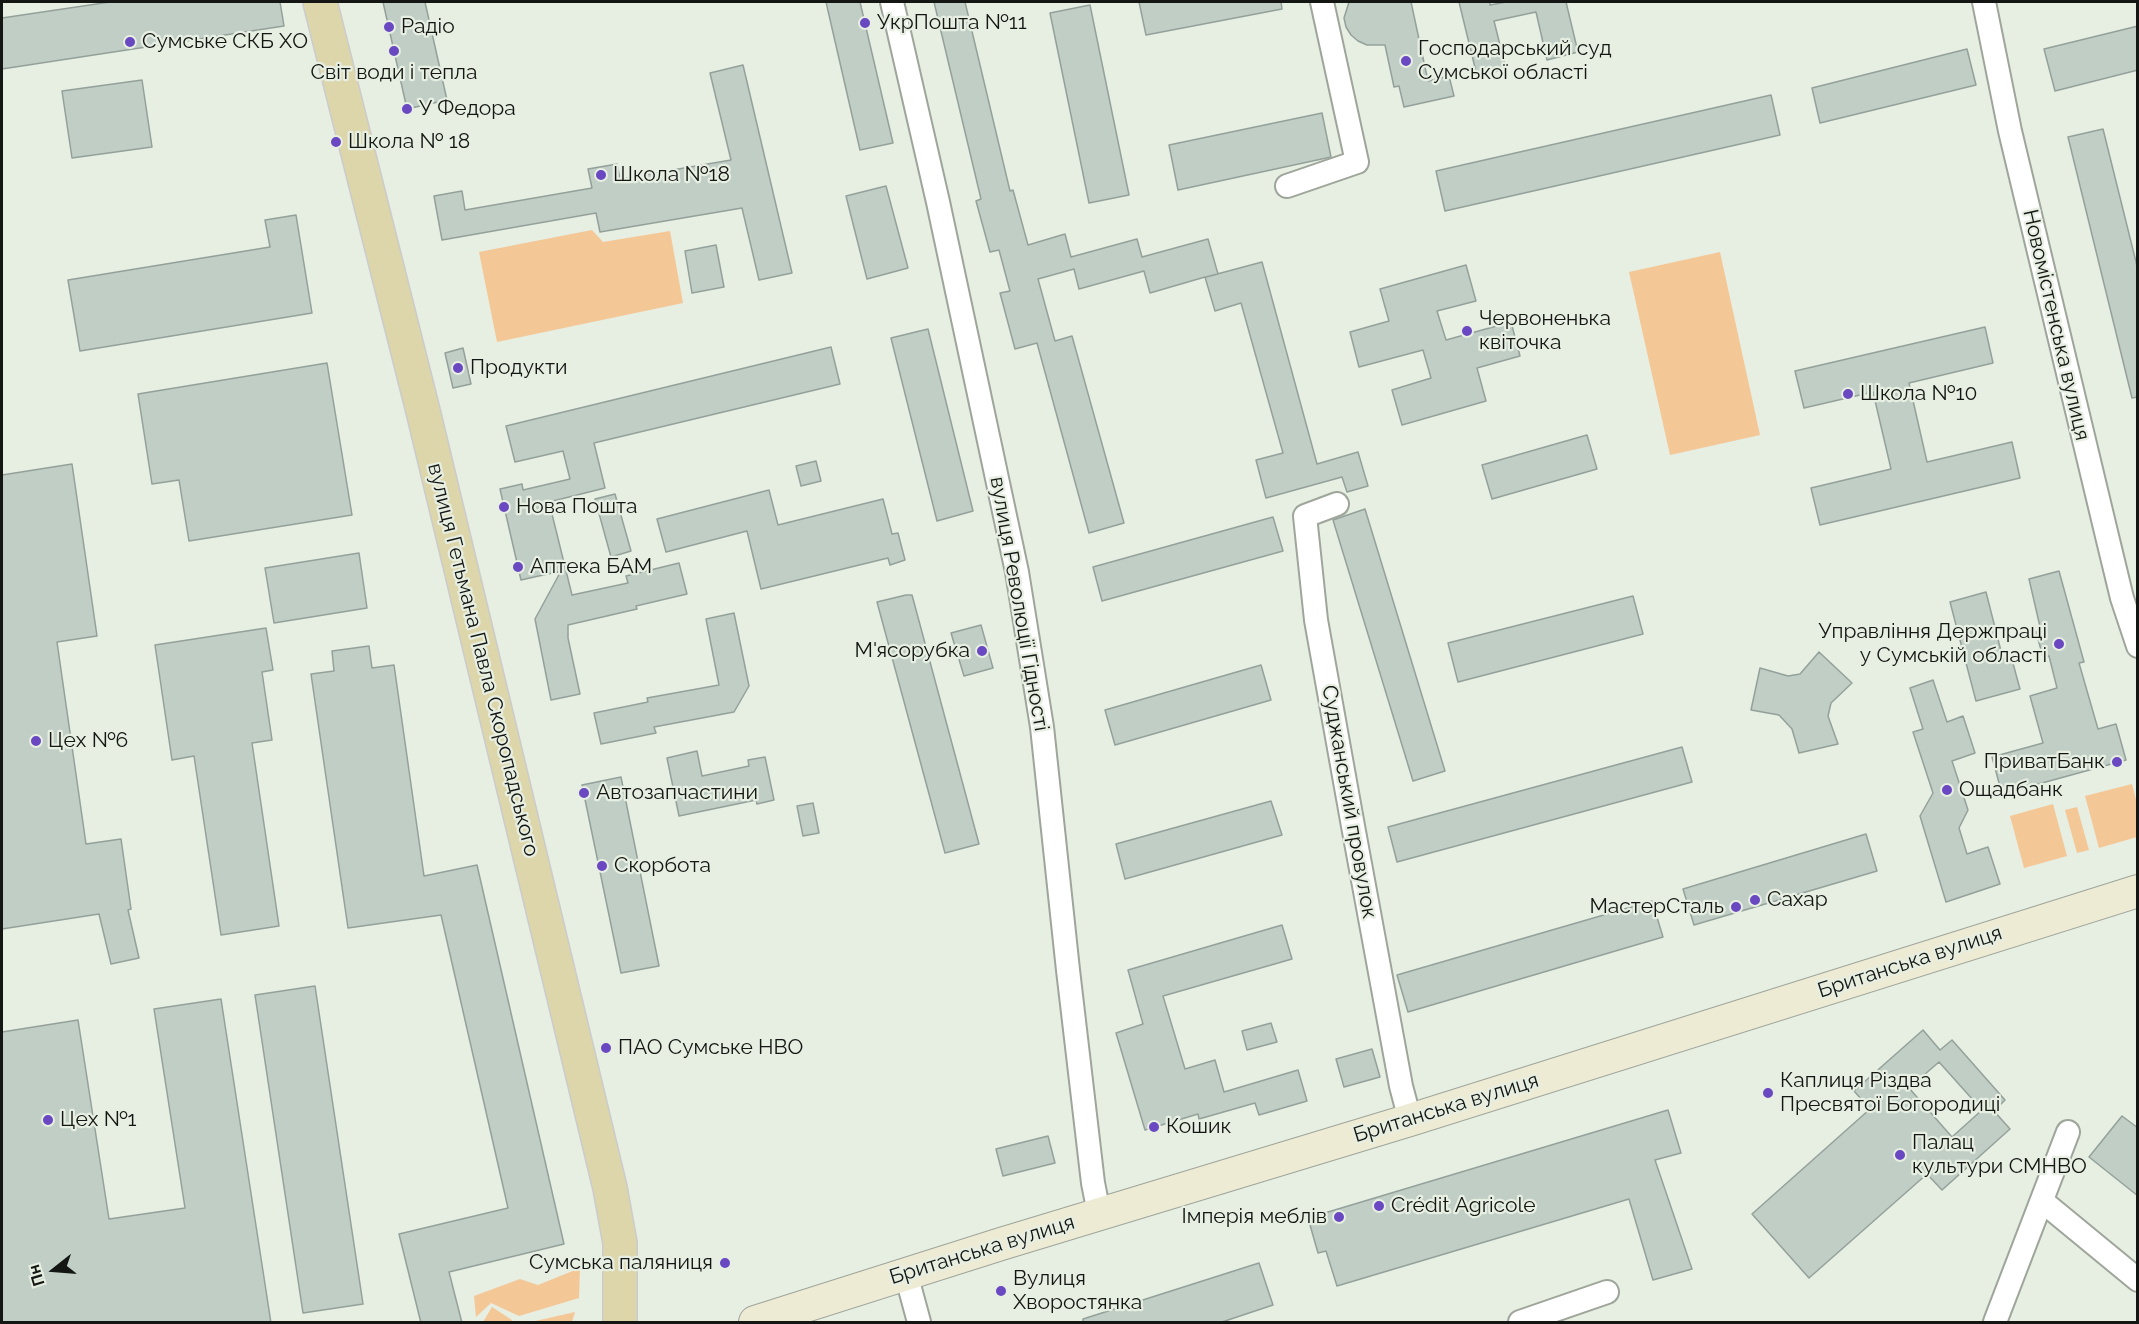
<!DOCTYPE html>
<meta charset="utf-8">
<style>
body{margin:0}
#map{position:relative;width:2139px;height:1324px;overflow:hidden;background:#e7eee2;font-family:Raleway,sans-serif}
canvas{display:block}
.frame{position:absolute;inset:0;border:3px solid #131612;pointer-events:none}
.north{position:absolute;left:24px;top:1240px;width:60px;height:60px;-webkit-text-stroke:4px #e7eee2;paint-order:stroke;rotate:253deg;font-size:16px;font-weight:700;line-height:24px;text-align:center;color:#131612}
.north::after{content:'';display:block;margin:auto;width:21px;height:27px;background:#131612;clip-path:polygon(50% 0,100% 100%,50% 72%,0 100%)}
</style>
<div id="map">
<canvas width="2139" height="1324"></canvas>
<div class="frame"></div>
<div class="north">Пн</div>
</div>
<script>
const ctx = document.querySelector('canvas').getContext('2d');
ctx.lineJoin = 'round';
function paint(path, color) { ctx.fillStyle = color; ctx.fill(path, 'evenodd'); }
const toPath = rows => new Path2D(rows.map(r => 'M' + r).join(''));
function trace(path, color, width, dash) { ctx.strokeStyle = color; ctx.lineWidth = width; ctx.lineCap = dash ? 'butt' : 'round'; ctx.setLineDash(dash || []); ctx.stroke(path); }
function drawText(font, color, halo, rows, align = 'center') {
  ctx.font = font + ' Raleway,sans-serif'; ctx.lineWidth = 4.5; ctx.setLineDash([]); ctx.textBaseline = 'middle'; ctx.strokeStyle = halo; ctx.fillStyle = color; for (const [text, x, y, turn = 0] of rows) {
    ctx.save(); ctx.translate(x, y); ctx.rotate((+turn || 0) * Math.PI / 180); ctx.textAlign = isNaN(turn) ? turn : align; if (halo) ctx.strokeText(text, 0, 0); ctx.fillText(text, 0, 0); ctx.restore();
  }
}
paint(toPath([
 [592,230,603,242,670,231,683,303,497,342,479,252],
 [1720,252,1760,435,1670,455,1629,272],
 [2132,784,2137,804,2137,837,2099,848,2085,796],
 [2053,804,2067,856,2024,868,2010,816],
 [2077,807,2089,850,2077,853,2065,810],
 [580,1268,579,1298,519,1316,491,1303,476,1317,474,1296,520,1279,538,1285],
 [492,1307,512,1320,511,1322,483,1322],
 [575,1312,572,1322,531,1322]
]), '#f4c797');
const building = toPath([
 [110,2,280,2,284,26,2,69,2,18,110,2],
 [383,2,425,2,447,100,407,109,383,2],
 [826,2,860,2,893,143,860,150,826,2],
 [934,2,965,2,1010,191,1013,190,1028,245,1065,234,1071,257,1137,239,1142,257,1208,239,1218,274,1206,277,1262,262,1317,464,1358,452,1368,486,1347,492,1342,477,1266,498,1256,460,1283,453,1241,303,1215,311,1205,277,1150,293,1144,271,1079,289,1074,269,1038,279,1055,341,1072,336,1124,523,1089,533,1037,343,1015,349,1000,293,1010,291,999,250,990,252,976,201,981,199,934,2],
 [1139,2,1281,2,1282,9,1146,35,1139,2],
 [1349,2,1411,2,1428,81,1449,76,1454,96,1404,107,1399,86,1394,87,1385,45,1367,45,1358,41,1351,35,1346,27,1344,18,1349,2],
 [1459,2,1490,2,1490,5,1506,2,1566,2,1578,52,1547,60,1536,12,1494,21,1506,69,1477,76,1459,2],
 [1090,5,1129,195,1089,203,1050,13,1090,5],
 [2138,26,2138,70,2055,91,2044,49,2138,26],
 [1967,49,1976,85,1820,123,1812,88,1967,49],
 [743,65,792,273,759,280,742,208,600,232,596,213,442,240,434,196,462,191,465,210,592,188,588,169,617,164,620,179,731,160,710,73,743,65],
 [142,80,152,147,72,158,62,91,142,80],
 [1771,95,1780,135,1445,211,1436,171,1771,95],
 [1322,113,1331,157,1178,190,1169,145,1322,113],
 [2103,129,2138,270,2138,397,2132,398,2068,137,2103,129],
 [886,186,908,268,867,279,846,196,886,186],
 [296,215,312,313,80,351,68,280,270,247,265,220,296,215],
 [716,245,724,287,692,293,685,251,716,245],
 [1466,265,1476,301,1437,311,1446,340,1511,322,1520,356,1477,368,1486,401,1402,425,1392,390,1431,378,1423,350,1359,367,1350,332,1389,321,1380,289,1466,265],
 [1985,327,1993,363,1909,383,1927,462,2012,442,2020,478,1820,525,1811,488,1891,469,1873,392,1804,408,1795,371,1985,327],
 [928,329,973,511,937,521,891,338,928,329],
 [831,347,840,384,594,443,605,488,549,502,572,595,628,583,626,576,679,563,687,594,636,606,637,609,568,625,568,638,580,694,551,700,535,619,561,571,521,580,500,489,522,484,523,490,570,479,563,451,515,462,506,426,831,347],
 [463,348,471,384,453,388,445,353,463,348],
 [327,363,352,515,189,541,179,480,152,484,138,394,327,363],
 [1587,435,1597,469,1492,499,1482,465,1587,435],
 [816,461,821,481,801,486,796,466,816,461],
 [72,464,97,636,57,642,86,844,121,839,131,909,128,910,139,958,111,964,99,914,2,929,2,475,72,464],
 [769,490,778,525,883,499,892,534,898,533,905,560,890,565,888,558,761,589,747,531,666,552,657,519,769,490],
 [615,494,631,551,611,557,595,499,615,494],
 [1365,509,1445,771,1413,781,1333,520,1365,509],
 [1273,517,1283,551,1102,601,1093,567,1273,517],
 [359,553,367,608,274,623,265,568,359,553],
 [2059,571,2084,662,2079,663,2098,729,2116,724,2126,760,2002,794,1992,757,2043,743,2030,696,2057,688,2049,656,2043,657,2036,632,2041,631,2029,579,2059,571],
 [1986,592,2003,659,2011,656,2020,689,1976,701,1950,602,1986,592],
 [906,595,912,595,979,844,945,853,877,602,906,595],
 [1633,596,1643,634,1458,682,1448,643,1633,596],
 [734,613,749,686,734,712,654,727,656,733,601,744,594,713,648,702,647,698,719,685,706,619,734,613],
 [981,625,993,668,964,676,951,633,981,625],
 [266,628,273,670,262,672,272,740,252,743,279,926,221,935,194,756,172,760,155,645,266,628],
 [369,646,372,668,394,665,424,876,477,865,564,1244,449,1272,462,1323,421,1323,399,1234,508,1208,441,915,348,928,311,674,334,671,332,651,369,646],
 [1819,652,1852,683,1831,703,1828,716,1838,744,1799,753,1792,729,1779,715,1751,710,1760,668,1788,676,1800,674,1819,652],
 [1261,665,1271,700,1115,745,1105,710,1261,665],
 [1933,680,1947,722,1963,716,1975,753,1952,761,1968,810,1959,828,1967,854,1988,847,2000,884,1946,902,1920,816,1933,793,1913,732,1923,729,1910,688,1933,680],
 [1682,747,1692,782,1397,862,1388,827,1682,747],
 [697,751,702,776,749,766,748,760,765,757,774,800,757,804,756,800,679,816,667,758,697,751],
 [621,777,659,966,621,973,582,785,621,777],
 [1271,801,1282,835,1125,879,1116,844,1271,801],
 [813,803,819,833,803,836,797,806,813,803],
 [1866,834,1877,871,1694,925,1683,889,1866,834],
 [1652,901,1663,937,1408,1012,1397,975,1652,901],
 [1282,925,1292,959,1163,996,1185,1069,1215,1060,1224,1092,1298,1070,1307,1101,1259,1115,1255,1103,1199,1119,1198,1114,1145,1130,1116,1033,1143,1024,1128,970,1282,925],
 [315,986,363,1304,303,1313,255,995,315,986],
 [221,999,271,1323,2,1323,2,1032,78,1020,109,1219,185,1208,154,1009,221,999],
 [1271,1023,1277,1042,1247,1050,1242,1031,1271,1023],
 [1923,1030,1940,1050,1952,1040,2005,1100,1994,1111,2010,1129,1942,1190,1927,1174,1809,1278,1752,1214,1870,1109,1854,1091,1923,1030],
 [1939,1062,1982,1110,1952,1137,1909,1088,1939,1062],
 [1372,1049,1380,1077,1344,1087,1336,1059,1372,1049],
 [1668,1110,1681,1153,1655,1160,1692,1269,1653,1280,1629,1199,1337,1286,1326,1251,1318,1253,1308,1218,1668,1110],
 [2122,1116,2138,1128,2138,1196,2089,1157,2122,1116],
 [1048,1136,1055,1163,1003,1176,996,1149,1048,1136],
 [1259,1263,1273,1305,1219,1323,1083,1323,1083,1319,1259,1263]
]);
paint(building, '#c0cec6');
trace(building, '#94a19b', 1.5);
const street = toPath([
 [892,2,938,202,1017,572,1042,727,1068,970,1093,1183,1099,1213],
 [1984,2,2010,131,2107,536,2122,598,2138,646],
 [1287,186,1357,162,1322,2],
 [1337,504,1305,516,1316,620,1353,826,1401,1086,1410,1120],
 [2042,1201,2138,1280],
 [906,1274,919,1322],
 [1520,1322,1607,1292],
 [1995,1322,2068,1132]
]);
const secondary = toPath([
 [755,1322,1001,1244,1410,1120,2138,891]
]);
const primary = toPath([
 [320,2,423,411,610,1188,620,1243,620,1322]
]);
trace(street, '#9ea59a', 26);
trace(secondary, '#9ea59a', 34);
trace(primary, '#cbcccb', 36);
trace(street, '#fff', 22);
trace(secondary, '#eeebd5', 32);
trace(primary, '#ddd6ab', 33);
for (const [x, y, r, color] of [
 [865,23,6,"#6948c1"],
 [389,27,6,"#6948c1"],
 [130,42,6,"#6948c1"],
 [394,51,6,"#6948c1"],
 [1406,61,6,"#6948c1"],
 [407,109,6,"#6948c1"],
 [336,142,6,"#6948c1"],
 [601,175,6,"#6948c1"],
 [1467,331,6,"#6948c1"],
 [458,368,6,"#6948c1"],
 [1848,394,6,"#6948c1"],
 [504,507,6,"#6948c1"],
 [518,567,6,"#6948c1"],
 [2059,644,6,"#6948c1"],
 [982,651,6,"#6948c1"],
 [36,741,6,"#6948c1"],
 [2117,762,6,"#6948c1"],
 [1947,790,6,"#6948c1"],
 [584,793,6,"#6948c1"],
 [602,866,6,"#6948c1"],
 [1755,900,6,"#6948c1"],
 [1736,907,6,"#6948c1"],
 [606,1048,6,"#6948c1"],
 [1768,1093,6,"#6948c1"],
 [48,1120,6,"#6948c1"],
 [1154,1127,6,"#6948c1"],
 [1900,1155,6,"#6948c1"],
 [1379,1206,6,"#6948c1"],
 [1339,1217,6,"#6948c1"],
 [725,1263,6,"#6948c1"],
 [1001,1291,6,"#6948c1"]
]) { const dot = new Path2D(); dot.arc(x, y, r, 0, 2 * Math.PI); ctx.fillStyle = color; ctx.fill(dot); trace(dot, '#e7eee2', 2); }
drawText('21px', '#131612', '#e7eee2', [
 ["УкрПошта №11",877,23],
 ["Радіо",401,27],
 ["Сумське СКБ ХО",142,42],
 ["Господарський суд",1418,49],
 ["Сумської області",1418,73],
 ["Світ води і тепла",394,73,"center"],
 ["У Федора",419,109],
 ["Школа № 18",348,142],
 ["Школа №18",613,175],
 ["Червоненька",1479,319],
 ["квіточка",1479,343],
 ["Продукти",470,368],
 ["Школа №10",1860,394],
 ["Нова Пошта",516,507],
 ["Аптека БАМ",530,567],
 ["Управління Держпраці",2047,632,"right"],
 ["у Сумській області",2047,656,"right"],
 ["М'ясорубка",970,651,"right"],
 ["Цех №6",48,741],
 ["ПриватБанк",2105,762,"right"],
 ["Ощадбанк",1959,790],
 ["Автозапчастини",596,793],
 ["Скорбота",614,866],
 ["Сахар",1767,900],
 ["МастерСталь",1724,907,"right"],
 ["ПАО Сумське НВО",618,1048],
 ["Каплиця Різдва",1780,1081],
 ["Пресвятої Богородиці",1780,1105],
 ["Цех №1",60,1120],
 ["Кошик",1166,1127],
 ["Палац",1912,1143],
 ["культури СМНВО",1912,1167],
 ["Crédit Agricole",1391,1206],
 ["Імперія меблів",1327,1217,"right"],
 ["Сумська паляниця",713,1263,"right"],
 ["Вулиця",1013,1279],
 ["Хворостянка",1013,1303]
], 'left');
drawText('21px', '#131612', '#e7eee2', [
 ["Новомістенська вулиця",2056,325,77],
 ["вулиця Революції Гідності",1019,604,80],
 ["вулиця Гетьмана Павла Скоропадського",483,660,76],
 ["Суджанський провулок",1349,802,80],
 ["Британська вулиця",1910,962,-18],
 ["Британська вулиця",1446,1108,-17],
 ["Британська вулиця",982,1250,-17]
]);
</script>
